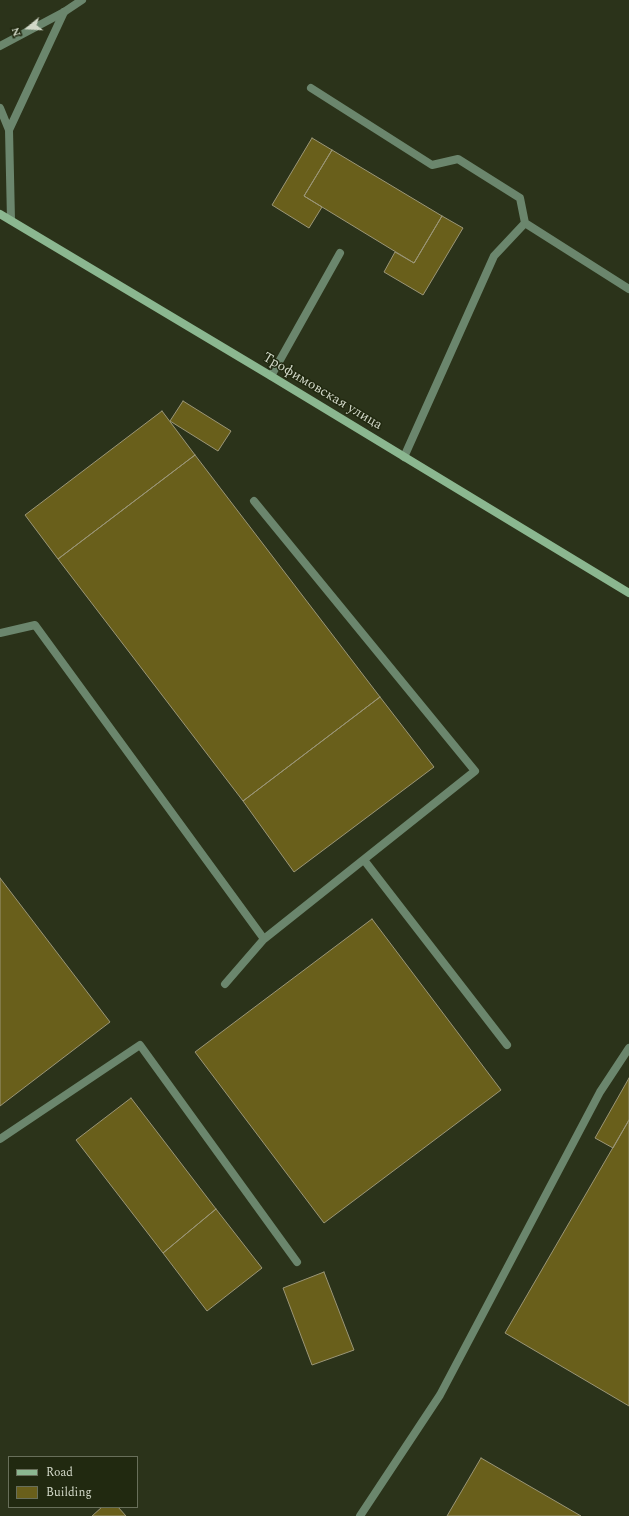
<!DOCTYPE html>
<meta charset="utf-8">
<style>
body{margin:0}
#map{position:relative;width:629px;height:1516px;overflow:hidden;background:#2b331a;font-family:Spectral,serif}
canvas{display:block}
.legend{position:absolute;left:8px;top:1456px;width:130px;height:52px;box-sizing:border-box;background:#212910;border:1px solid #686f5a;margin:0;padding:5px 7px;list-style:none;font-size:12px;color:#d2d8c8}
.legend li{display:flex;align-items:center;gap:8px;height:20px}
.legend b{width:20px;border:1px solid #686f5a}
.north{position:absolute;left:8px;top:8px;width:40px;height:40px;-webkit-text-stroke:3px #212910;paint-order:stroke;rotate:252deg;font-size:11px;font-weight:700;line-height:16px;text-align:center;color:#d2d8c8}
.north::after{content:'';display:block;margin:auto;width:14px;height:18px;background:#d2d8c8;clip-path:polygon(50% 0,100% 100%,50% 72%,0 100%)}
</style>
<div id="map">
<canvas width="629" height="1516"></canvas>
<ul class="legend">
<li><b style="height:5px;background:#8bb790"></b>Road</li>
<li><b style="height:11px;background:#695f1b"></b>Building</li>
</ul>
<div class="north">N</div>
</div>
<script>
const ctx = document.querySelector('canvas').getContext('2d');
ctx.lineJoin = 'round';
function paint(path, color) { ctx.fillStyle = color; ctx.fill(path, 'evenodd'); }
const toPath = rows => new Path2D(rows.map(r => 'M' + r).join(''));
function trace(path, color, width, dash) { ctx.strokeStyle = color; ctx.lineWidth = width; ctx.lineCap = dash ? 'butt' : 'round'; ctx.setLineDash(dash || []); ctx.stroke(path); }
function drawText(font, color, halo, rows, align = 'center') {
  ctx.font = font + ' Spectral,serif'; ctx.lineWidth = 3; ctx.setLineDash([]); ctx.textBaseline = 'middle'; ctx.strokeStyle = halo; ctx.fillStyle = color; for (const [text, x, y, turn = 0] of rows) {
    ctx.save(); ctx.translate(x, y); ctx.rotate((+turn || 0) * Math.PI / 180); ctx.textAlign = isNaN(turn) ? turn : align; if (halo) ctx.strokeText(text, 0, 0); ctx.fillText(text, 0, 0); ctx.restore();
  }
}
const building = toPath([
 [312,138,332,150,304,196,322,207,309,228,272,205,312,138],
 [332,150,442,216,414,263,304,196,332,150],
 [442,216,463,228,423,295,384,272,395,252,414,263,442,216],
 [183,401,231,431,218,451,170,421,183,401],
 [162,411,195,455,58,559,25,515,162,411],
 [195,455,380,697,243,801,58,559,195,455],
 [380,697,434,767,294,872,243,801,380,697],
 [0,878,110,1022,0,1106,0,878],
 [372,919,501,1090,324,1223,195,1052,372,919],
 [629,1078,629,1120,613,1148,595,1138,629,1078],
 [131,1098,216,1209,163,1253,76,1140,131,1098],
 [629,1120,629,1406,505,1333,629,1120],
 [216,1209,262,1268,207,1311,163,1253,216,1209],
 [324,1272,354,1350,312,1365,283,1288,324,1272],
 [481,1458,581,1516,447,1516,481,1458],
 [102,1507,118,1507,126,1516,92,1516,102,1507]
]);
paint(building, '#695f1b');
trace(building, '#9b9677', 1);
trace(toPath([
 [311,88,432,165,458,159,520,198,525,223,629,289],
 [0,108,9,130],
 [11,220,9,130,64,12],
 [271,376,340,253],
 [404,457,494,256,525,223],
 [0,633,35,625,264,939,475,771,254,501],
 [364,860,507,1045],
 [225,984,264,939],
 [0,1139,140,1045,297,1262],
 [360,1516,440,1395,600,1092,629,1048]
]), '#6b866d', 8);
trace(toPath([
 [0,46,64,12,82,0]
]), '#6b866d', 8);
trace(toPath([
 [0,214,271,376,629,593]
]), '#8bb790', 8);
drawText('14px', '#d2d8c8', '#212910', [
 ["Трофимовская улица",322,392,31]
]);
</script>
